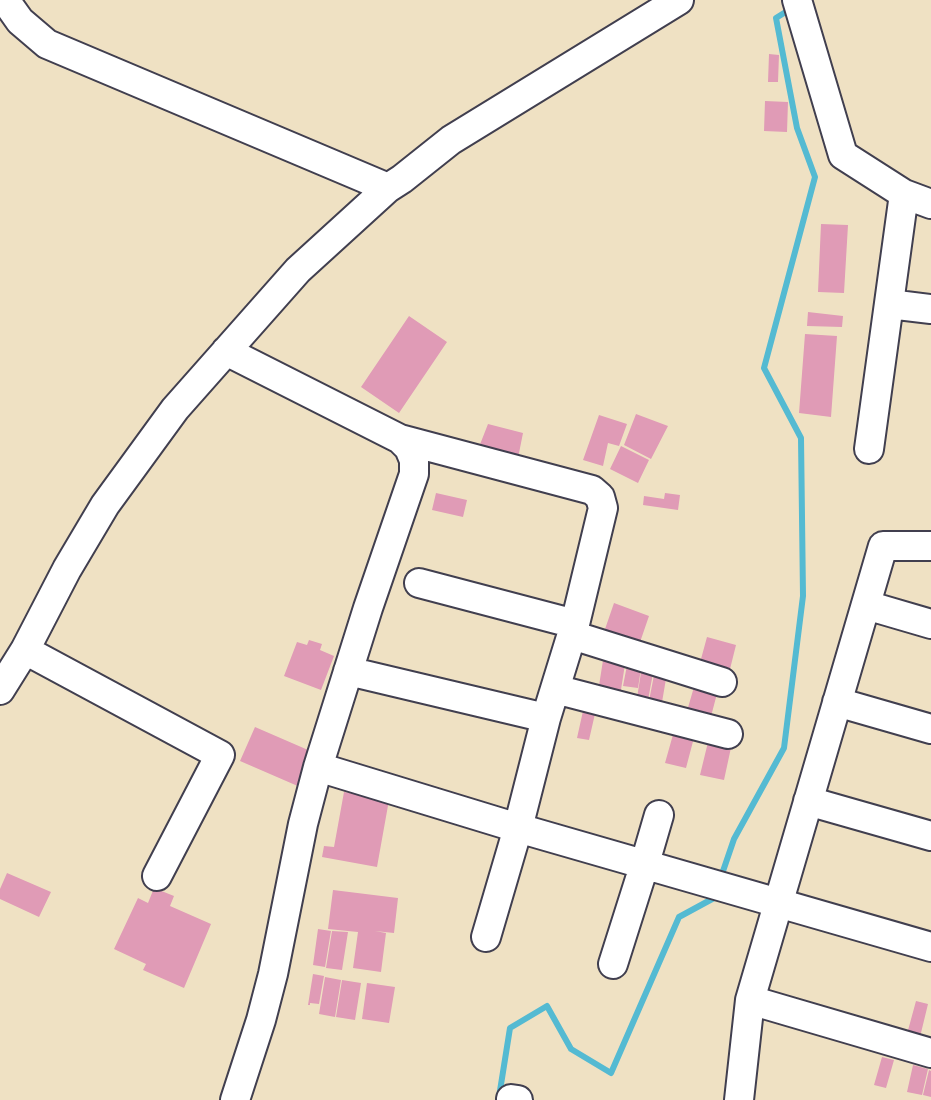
<!DOCTYPE html>
<style>
body{margin:0}
canvas{display:block;background:#efe1c3}
</style>
<canvas width="931" height="1100"></canvas>
<script>
const ctx = document.querySelector('canvas').getContext('2d');
ctx.lineJoin = 'round';
const toPath = rows => new Path2D(rows.map(r => 'M' + r).join(''));
function trace(path, color, width, dash) { ctx.strokeStyle = color; ctx.lineWidth = width; ctx.lineCap = dash ? 'butt' : 'round'; ctx.setLineDash(dash || []); ctx.stroke(path); }
function paint(path, color) { ctx.fillStyle = color; ctx.fill(path, 'evenodd'); }
trace(toPath([
 [721,877,734,839,784,748,803,596,801,438,764,368,815,177,797,128,776,18,792,8],
 [499,1097,510,1028,547,1006,571,1049,611,1073,679,917,714,898,716,893]
]), '#54bad2', 6);
paint(toPath([
 [769,54,779,55,778,82,768,82],
 [765,101,788,102,787,132,764,131],
 [821,224,848,225,844,293,818,292],
 [808,312,843,316,842,327,807,326],
 [409,316,447,342,399,413,361,387],
 [805,334,837,336,831,417,799,413],
 [636,414,668,426,651,459,624,445],
 [599,415,627,424,619,446,608,443,603,466,583,460],
 [488,424,523,433,518,458,479,447],
 [621,446,649,460,638,483,610,469],
 [436,493,467,500,463,517,432,510],
 [665,493,680,495,678,510,643,505,644,496,664,499],
 [614,603,649,616,638,648,603,635],
 [707,637,736,645,728,677,698,670],
 [309,640,322,644,320,650,334,656,321,690,284,676,297,642,307,645],
 [604,654,626,658,620,696,598,692],
 [628,660,642,662,638,688,623,686],
 [642,666,654,668,648,700,637,698],
 [655,670,667,673,661,708,648,706],
 [696,680,719,686,709,724,685,718],
 [585,702,597,705,589,740,577,738],
 [676,724,696,730,686,768,665,763],
 [255,727,315,753,300,787,240,761],
 [709,738,732,743,724,780,700,775],
 [344,792,389,800,377,867,322,857,324,846,334,847],
 [7,873,51,892,39,917,0,899,0,889],
 [154,888,174,896,170,906,211,924,184,988,143,970,146,964,114,949,138,898,148,903],
 [333,890,398,898,394,933,375,931,386,933,381,972,353,968,358,932,328,929],
 [318,929,331,931,325,967,313,965],
 [332,931,348,932,342,970,326,968],
 [313,974,324,976,319,1004,310,1003,310,1005,308,1005],
 [325,977,341,980,335,1017,319,1014],
 [342,980,361,983,355,1020,336,1017],
 [367,983,395,987,389,1023,362,1019],
 [916,1001,928,1004,920,1037,907,1034],
 [882,1057,894,1060,886,1088,874,1085],
 [913,1065,928,1069,922,1095,907,1092],
 [929,1070,931,1071,931,1097,923,1095]
]), '#e09bb6');
const minor = toPath([
 [5,0,20,21,47,44,388,188],
 [797,0,843,155,904,194,931,204],
 [889,304,931,309],
 [226,351,400,439,409,448,414,460,414,474,368,608,318,767,303,824,273,974,261,1020,235,1100],
 [400,439,592,490,600,497,603,508,575,624],
 [869,449,904,194],
 [419,583,575,624,546,718,518,828,486,937],
 [866,605,931,624],
 [572,635,722,682],
 [25,650,220,755,157,876],
 [348,671,546,718],
 [555,689,728,734],
 [0,690,25,650,67,569,105,505,175,409,298,270,388,188,402,179,451,140,679,0],
 [837,702,931,729],
 [318,767,518,828,931,947],
 [808,801,931,836],
 [613,964,645,863,659,815],
 [750,1000,931,1053],
 [511,1099,518,1100],
 [739,1100,750,1000,883,546,931,546]
]);
trace(minor, '#413f4f', 32);
trace(minor, '#fff', 28);
</script>
